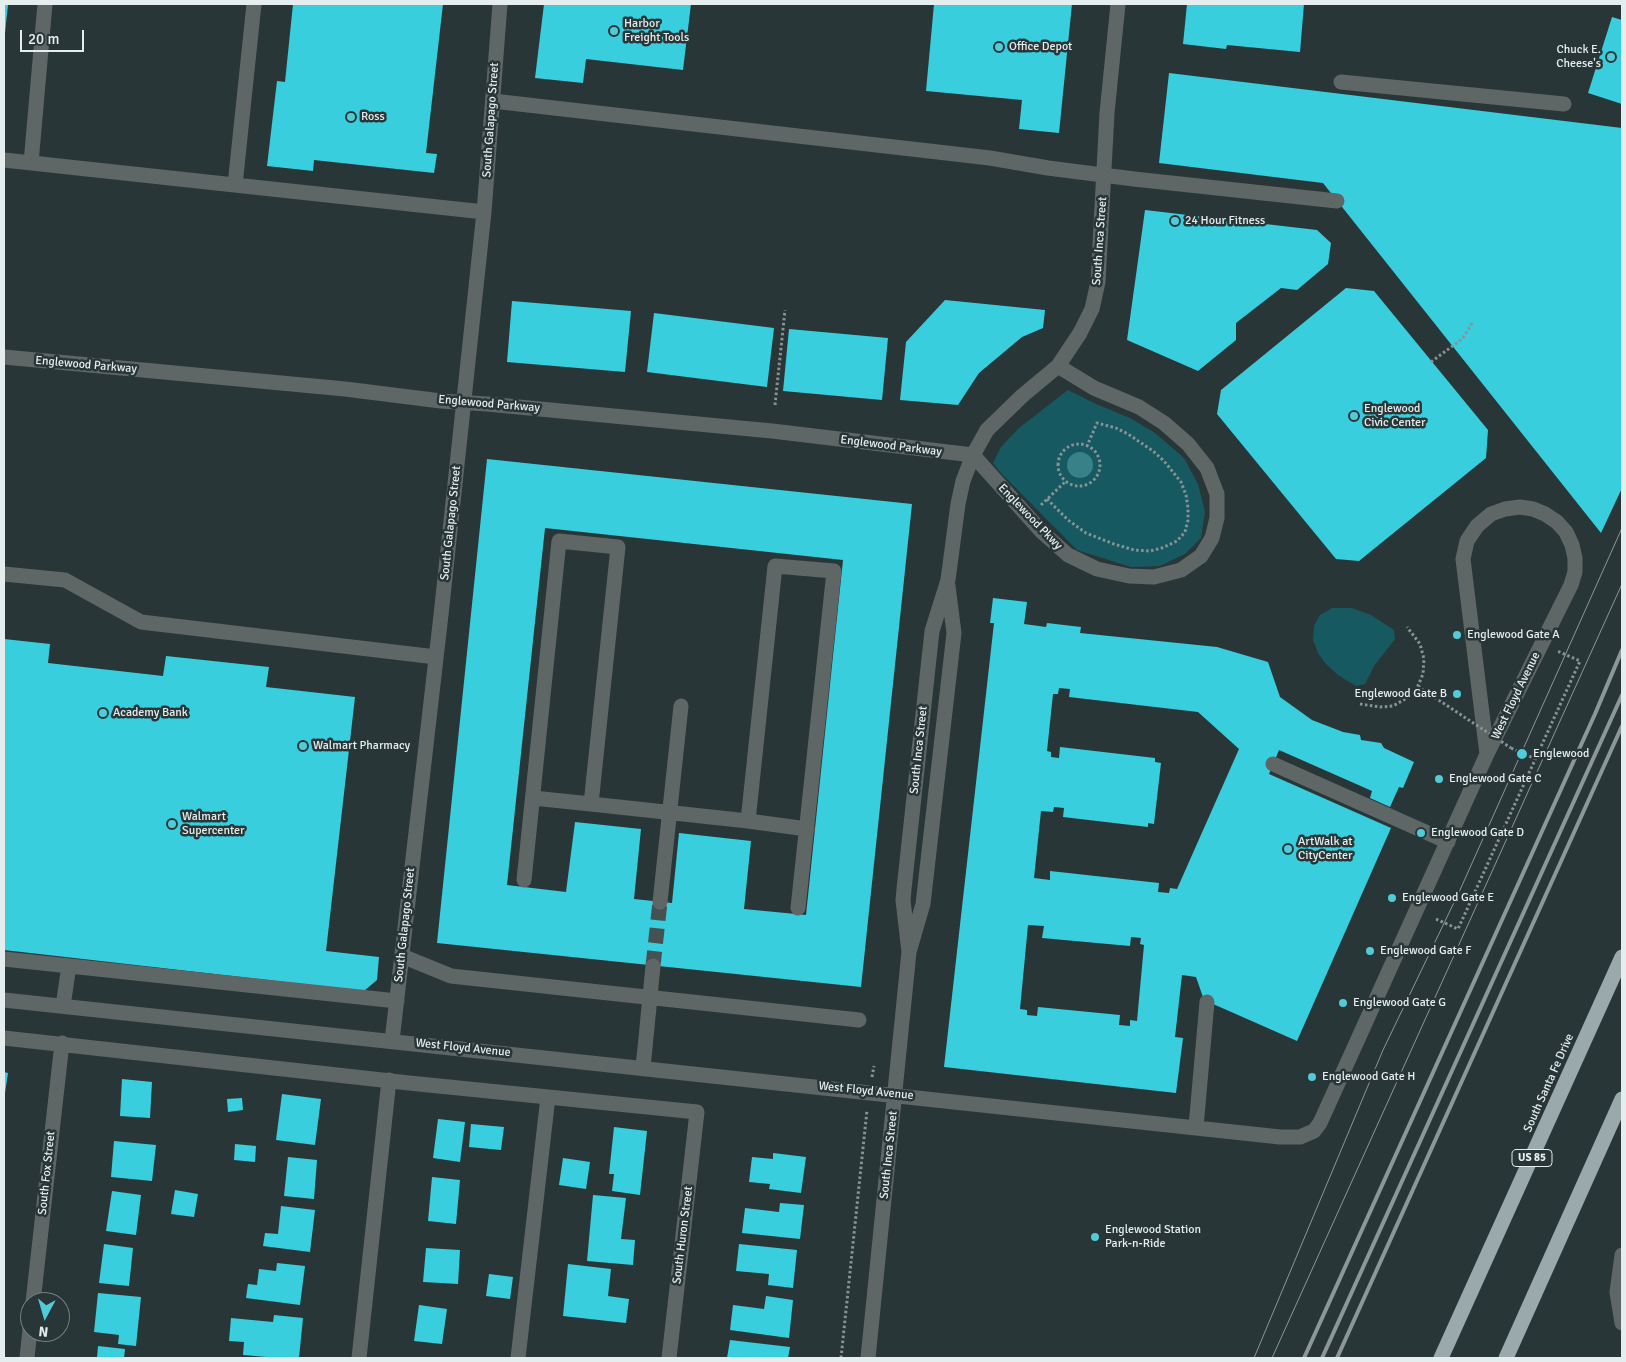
<!DOCTYPE html>
<style>
body{margin:0}
#map{position:relative;width:1626px;height:1362px;overflow:hidden;background:#293638;font-family:Signika,sans-serif}
canvas{display:block}
.frame{position:absolute;inset:0;border:5px solid #e5edee;pointer-events:none}
.north{position:absolute;left:20px;top:1292px;width:50px;height:50px;box-sizing:border-box;background:#293638;border:1px solid #747f81;border-radius:50%;rotate:186deg;font-size:14px;font-weight:700;line-height:20px;text-align:center;color:#e5edee}
.north::after{content:'';display:block;margin:auto;width:18px;height:22px;background:#52cbd8;clip-path:polygon(50% 0,100% 100%,50% 72%,0 100%)}
.scale{position:absolute;left:20px;top:30px;width:64px;height:22px;box-sizing:border-box;border:2px solid #e5edee;border-top:0;padding-left:6px;font-size:15px;line-height:18px;white-space:nowrap;color:#e5edee;-webkit-text-stroke:4px #293638;paint-order:stroke}
</style>
<div id="map">
<canvas width="1626" height="1362"></canvas>
<div class="frame"></div>
<div class="north">N</div>
<div class="scale">20 m</div>
</div>
<script>
const ctx = document.querySelector('canvas').getContext('2d');
ctx.lineJoin = 'round';
function paint(path, color) { ctx.fillStyle = color; ctx.fill(path, 'evenodd'); }
const toPath = rows => new Path2D(rows.map(r => 'M' + r).join(''));
function trace(path, color, width, dash) { ctx.strokeStyle = color; ctx.lineWidth = width; ctx.lineCap = dash ? 'butt' : 'round'; ctx.setLineDash(dash || []); ctx.stroke(path); }
function drawText(font, color, halo, rows, align = 'center') {
  ctx.font = font + ' Signika,sans-serif'; ctx.lineWidth = 5; ctx.setLineDash([]); ctx.textBaseline = 'middle'; ctx.strokeStyle = halo; ctx.fillStyle = color; for (const [text, x, y, turn = 0] of rows) {
    ctx.save(); ctx.translate(x, y); ctx.rotate((+turn || 0) * Math.PI / 180); ctx.textAlign = isNaN(turn) ? turn : align; if (halo) ctx.strokeText(text, 0, 0); ctx.fillText(text, 0, 0); ctx.restore();
  }
}
paint(toPath([
 [1068,390,1096,404,1130,418,1155,433,1184,458,1198,484,1205,512,1201,538,1185,554,1160,566,1131,567,1077,550,1000,472,993,463,1001,447,1019,428],
 [1332,608,1352,608,1371,615,1394,630,1395,639,1374,666,1365,684,1356,686,1338,675,1326,664,1318,653,1313,640,1314,626,1320,615]
]), '#175960');
paint(toPath([
 '1067 465a13 13 0 1 1 26 0a13 13 0 1 1-26 0Z'
]), '#388189');
paint(toPath([
 [4,4,8,5,5,33,4,33],
 [293,4,443,4,426,153,437,154,434,173,314,160,313,171,267,166,277,81,285,82],
 [544,4,691,4,683,70,586,59,583,83,535,78],
 [934,4,1072,4,1059,133,1019,129,1022,100,926,91],
 [1187,4,1304,4,1300,52,1227,45,1226,49,1183,44],
 [1612,17,1622,20,1622,104,1588,93],
 [1169,73,1622,128,1622,488,1601,533,1323,183,1159,163],
 [1145,210,1317,230,1331,243,1328,264,1297,290,1281,288,1236,323,1236,340,1198,371,1127,340],
 [1346,288,1374,291,1488,430,1486,458,1359,561,1336,559,1217,414,1221,390],
 [945,300,1045,310,1043,328,1022,337,979,373,958,405,900,400,906,342],
 [512,301,631,311,625,372,507,362],
 [654,313,774,328,767,387,647,372],
 [789,329,888,338,882,400,783,391],
 [487,459,912,504,861,987,437,943],
 [545,528,843,560,806,915,744,909,751,841,679,833,672,903,634,899,641,829,575,822,566,892,507,885],
 [993,598,1027,602,1024,624,1046,627,1047,623,1081,627,1080,633,1217,647,1268,662,1280,697,1312,720,1343,732,1360,735,1361,740,1381,743,1384,748,1414,762,1403,788,1399,787,1390,807,1370,798,1372,791,1279,750,1269,774,1391,828,1297,1041,1204,1000,1196,977,1182,975,1175,1037,1183,1038,1176,1093,944,1067,994,623,990,623],
 [1059,688,1070,689,1069,697,1198,712,1239,749,1177,889,1170,888,1169,893,1158,892,1159,883,1050,871,1050,880,1034,878,1041,811,1053,812,1054,807,1064,808,1063,817,1148,827,1148,823,1154,824,1161,763,1155,762,1155,758,1060,747,1059,758,1051,757,1051,752,1047,751,1053,694,1058,694],
 [1028,925,1044,926,1042,938,1130,946,1131,937,1141,938,1140,944,1144,945,1137,1021,1130,1020,1130,1026,1119,1025,1120,1015,1038,1007,1037,1016,1027,1015,1027,1010,1020,1009],
 [4,639,50,644,48,663,163,676,166,656,269,667,266,687,355,697,326,951,379,957,377,980,364,991,4,950],
 [4,1072,8,1073,5,1093,4,1093],
 [122,1079,152,1082,150,1118,120,1116],
 [282,1094,321,1099,315,1145,276,1140],
 [242,1098,243,1110,228,1112,227,1099],
 [438,1119,465,1122,460,1162,433,1158],
 [471,1124,504,1127,501,1150,469,1147],
 [614,1127,647,1131,640,1195,612,1191,614,1174,609,1174],
 [114,1141,156,1145,152,1181,111,1177],
 [235,1144,256,1146,255,1162,234,1160],
 [773,1153,806,1157,801,1193,769,1189,770,1184,749,1182,752,1157,773,1159],
 [288,1157,317,1160,314,1199,284,1196],
 [563,1158,590,1162,586,1189,559,1185],
 [432,1177,460,1180,456,1224,428,1221],
 [175,1190,198,1194,194,1217,171,1214],
 [112,1191,141,1195,136,1235,106,1231],
 [593,1195,626,1198,621,1239,635,1240,633,1265,587,1261],
 [780,1203,804,1205,800,1239,742,1233,745,1208,779,1212],
 [281,1206,315,1210,310,1252,263,1246,265,1233,278,1234],
 [104,1244,133,1248,129,1286,99,1283],
 [739,1244,797,1250,793,1288,768,1285,769,1274,736,1271],
 [426,1248,460,1250,458,1284,423,1282],
 [277,1263,305,1266,300,1305,246,1298,248,1284,257,1285,259,1269,276,1271],
 [568,1264,611,1269,608,1296,629,1299,626,1323,563,1316],
 [489,1274,513,1277,510,1299,486,1296],
 [98,1293,141,1297,136,1346,118,1344,119,1335,94,1332],
 [766,1296,793,1300,789,1338,730,1330,733,1305,764,1309],
 [419,1305,447,1309,442,1344,414,1341],
 [274,1315,303,1318,299,1358,279,1358,243,1355,244,1342,229,1341,231,1318,273,1322],
 [730,1340,790,1347,788,1358,727,1358],
 [98,1346,125,1349,124,1358,97,1358]
]), '#38cedd');
trace(toPath([
 [653,966,660,902]
]), '#455153', 15, [15, 8]);
trace(toPath([
 [1431,362,1462,339,1473,322],
 [775,405,785,310],
 '1058 465a21 21 0 1 1 42 0a21 21 0 1 1-42 0Z',
 [1047,499,1068,520,1086,533,1114,544,1134,550,1150,551,1162,548,1177,541,1185,532,1188,520,1188,508,1186,495,1181,482,1164,461,1153,451,1128,434,1116,428,1097,423,1087,446],
 [1041,505,1066,481],
 [1418,686,1422,689],
 [1360,704,1380,707,1393,706,1407,698,1417,688,1423,674,1424,659,1420,644,1407,627],
 [1511,748,1536,759],
 [1436,919,1458,929,1580,661,1557,651],
 [872,1077,874,1066],
 [841,1358,867,1110]
]), '#899395', 3, [2.5, 2.5]);
trace(toPath([
 [1341,82,1564,104],
 [493,101,990,158,1048,168,1134,179,1337,201],
 [4,160,484,212],
 [31,163,45,4],
 [235,185,254,4],
 [4,357,345,389,441,401,487,404,772,431,973,455],
 [973,455,1042,532,1068,555,1097,569,1129,576,1154,577,1181,570,1201,556,1212,538,1217,518,1217,494,1207,468,1188,444,1164,423,1139,407,1094,388,1058,366],
 [4,574,65,580,141,622,436,657],
 [1273,764,1448,842],
 [533,798,591,804],
 [748,821,807,829],
 [524,880,559,541,618,547,591,804,748,821,775,566,834,571,798,908],
 [660,902,681,706],
 [909,952,903,900,904,889,932,631,948,580,958,504,963,481,973,455,987,430,1022,396,1058,366,1080,333,1092,309,1098,282,1107,113,1118,4],
 [402,956,451,976,859,1020],
 [4,959,397,1001],
 [4,1000,1280,1137,1300,1137,1314,1131,1320,1123,1487,754,1571,585,1575,572,1575,558,1572,545,1566,532,1557,522,1545,514,1533,509,1520,507,1505,509,1491,514,1477,526,1467,541,1463,559,1487,754],
 [63,1006,69,966],
 [4,1038,409,1083,697,1112,669,1358],
 [392,1041,441,615,484,212,500,4],
 [643,1068,653,966],
 [1196,1127,1207,1002],
 [1622,1255,1617,1292,1622,1323],
 [33,1302,62,1043],
 [27,1358,30,1329],
 [359,1358,389,1080],
 [518,1358,548,1097],
 [868,1358,909,952,923,904,954,633,948,586]
]), '#5f6666', 15);
trace(toPath([
 [1441,1358,1622,957],
 [1506,1358,1622,1099]
]), '#9aa9ab', 15);
trace(toPath([
 [1254,1358,1383,1050,1460,890,1622,528],
 [1272,1358,1622,584]
]), '#8c9798', 1);
trace(toPath([
 [1304,1358,1595,714,1622,650],
 [1322,1358,1622,695],
 [1337,1358,1622,726]
]), '#8c9798', 4);
trace(toPath([
 [1422,689,1511,748]
]), '#899395', 3, [2.5, 2.5]);
for (const [x, y, r, color] of [
 [614,31,5,"#52cbd8"],
 [999,47,5,"#52cbd8"],
 [1611,57,5,"#52cbd8"],
 [351,117,5,"#52cbd8"],
 [1175,221,5,"#52cbd8"],
 [1354,416,5,"#52cbd8"],
 [1457,635,5,"#52cbd8"],
 [1457,694,5,"#52cbd8"],
 [103,713,5,"#52cbd8"],
 [303,746,5,"#52cbd8"],
 [1522,754,6,"#52cbd8"],
 [1439,779,5,"#52cbd8"],
 [172,824,5,"#52cbd8"],
 [1421,833,5,"#52cbd8"],
 [1288,849,5,"#52cbd8"],
 [1392,898,5,"#52cbd8"],
 [1370,951,5,"#52cbd8"],
 [1343,1003,5,"#52cbd8"],
 [1312,1077,5,"#52cbd8"],
 [1095,1237,5,"#52cbd8"]
]) { const dot = new Path2D(); dot.arc(x, y, r, 0, 2 * Math.PI); ctx.fillStyle = color; ctx.fill(dot); trace(dot, '#293638', 2); }
for (const [x, y, w] of [
 [1532,1158,40]
]) { const box = new Path2D(); box.roundRect(x - w / 2, y - 8.5, w, 17, 4); ctx.fillStyle = '#293638'; ctx.fill(box); trace(box, '#e5edee', 1); }
drawText('bold 11px', '#e5edee', null, [
 ["US 85",1532,1158]
]);
drawText('12px', '#e5edee', '#293638', [
 ["Harbor",624,24],
 ["Freight Tools",624,38],
 ["Office Depot",1009,47],
 ["Chuck E.",1601,50,"right"],
 ["Cheese's",1601,64,"right"],
 ["Ross",361,117],
 ["24 Hour Fitness",1185,221],
 ["Englewood",1364,409],
 ["Civic Center",1364,423],
 ["Englewood Gate A",1467,635],
 ["Englewood Gate B",1447,694,"right"],
 ["Academy Bank",113,713],
 ["Walmart Pharmacy",313,746],
 ["Englewood",1533,754],
 ["Englewood Gate C",1449,779],
 ["Walmart",182,817],
 ["Supercenter",182,831],
 ["Englewood Gate D",1431,833],
 ["ArtWalk at",1298,842],
 ["CityCenter",1298,856],
 ["Englewood Gate E",1402,898],
 ["Englewood Gate F",1380,951],
 ["Englewood Gate G",1353,1003],
 ["Englewood Gate H",1322,1077],
 ["Englewood Station",1105,1230],
 ["Park-n-Ride",1105,1244]
], 'left');
drawText('12px', '#e5edee', '#293638', [
 ["South Galapago Street",491,120,-86],
 ["South Inca Street",1100,241,-86],
 ["Englewood Parkway",86,365,5],
 ["Englewood Parkway",489,404,5],
 ["Englewood Parkway",891,446,7],
 ["Englewood Pkwy",1030,517,46],
 ["South Galapago Street",451,523,-84],
 ["West Floyd Avenue",1516,696,-64],
 ["South Inca Street",919,750,-84],
 ["South Galapago Street",405,925,-84],
 ["West Floyd Avenue",463,1048,6],
 ["South Santa Fe Drive",1549,1083,-66],
 ["West Floyd Avenue",866,1091,6],
 ["South Inca Street",889,1155,-84],
 ["South Fox Street",47,1173,-84],
 ["South Huron Street",683,1235,-83]
]);
</script>
